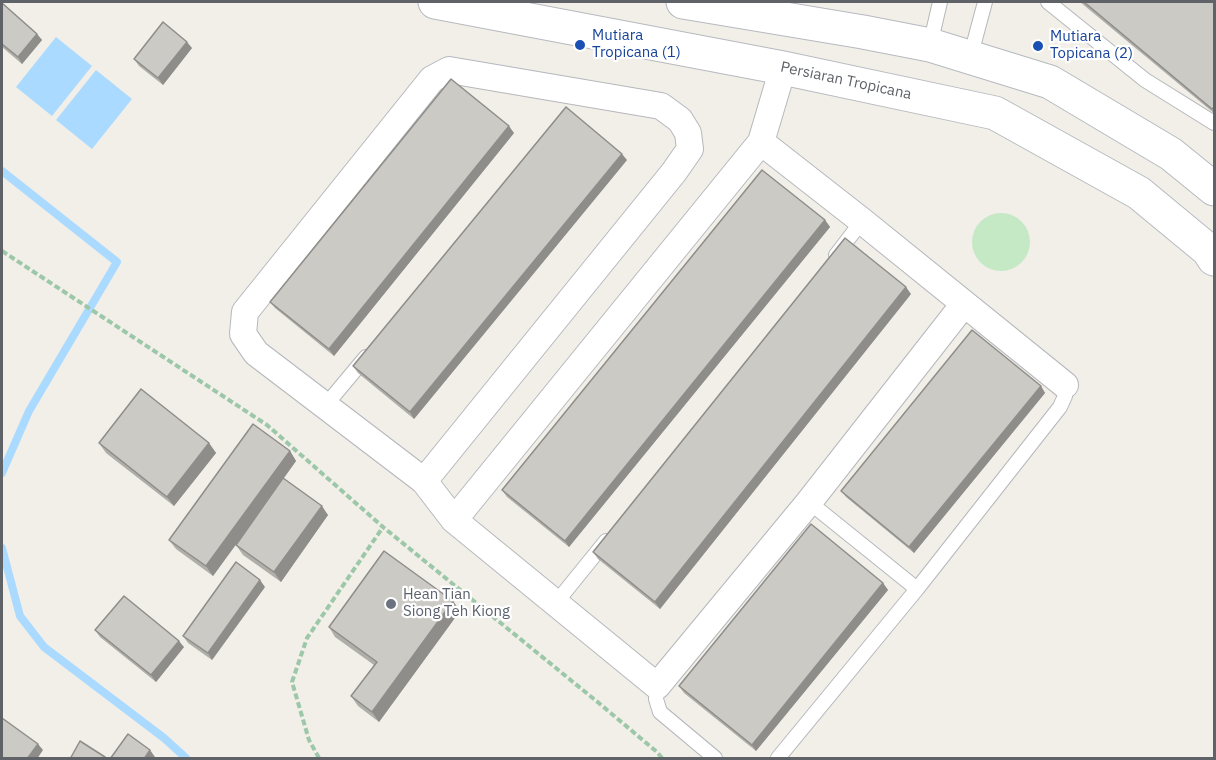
<!DOCTYPE html>
<style>
body{margin:0}
#map{position:relative;width:1216px;height:760px;overflow:hidden;background:#f1efe8;font-family:"IBM Plex Sans",sans-serif}
canvas{display:block}
.frame{position:absolute;inset:0;border:3px solid #5f6368;pointer-events:none}
</style>
<div id="map">
<canvas width="1216" height="760"></canvas>
<div class="frame"></div>
</div>
<script>
const ctx = document.querySelector('canvas').getContext('2d');
ctx.lineJoin = 'round';
function paint(path, color) { ctx.fillStyle = color; ctx.fill(path, 'evenodd'); }
const toPath = rows => new Path2D(rows.map(r => 'M' + r).join(''));
function trace(path, color, width, dash) { ctx.strokeStyle = color; ctx.lineWidth = width; ctx.lineCap = dash ? 'butt' : 'round'; ctx.setLineDash(dash || []); ctx.stroke(path); }
function drawText(font, color, halo, rows, align = 'center') {
  ctx.font = font + ' "IBM Plex Sans",sans-serif'; ctx.lineWidth = 4.5; ctx.setLineDash([]); ctx.textBaseline = 'middle'; ctx.strokeStyle = halo; ctx.fillStyle = color; for (const [text, x, y, turn = 0] of rows) {
    ctx.save(); ctx.translate(x, y); ctx.rotate((+turn || 0) * Math.PI / 180); ctx.textAlign = isNaN(turn) ? turn : align; if (halo) ctx.strokeText(text, 0, 0); ctx.fillText(text, 0, 0); ctx.restore();
  }
}
paint(toPath([
 '972 242a29 29 0 1 1 58 0a29 29 0 1 1-58 0Z'
]), '#c5e8c5');
paint(toPath([
 [56,37,92,66,52,116,16,87],
 [96,70,132,99,92,149,56,120]
]), '#aadaff');
trace(toPath([
 [2,171,117,262,29,411,2,473],
 [2,548,20,616,44,647,164,738,186,758]
]), '#aadaff', 8);
const service = toPath([
 [1048,2,1145,80,1214,123],
 [930,45,940,2],
 [970,58,985,2],
 [836,255,862,221],
 [325,406,366,357],
 [809,502,917,589],
 [555,604,606,541],
 [657,686,656,699,660,712,715,758],
 [778,758,917,589,1060,407,1065,396,1065,385]
]);
const minor = toPath([
 [761,142,862,221,1065,385],
 [424,481,674,172,690,149,688,133,680,120,661,106,449,70,432,79,245,312,243,334,256,353,424,481,454,520,657,686,809,502,964,304],
 [454,520,761,142,783,68]
]);
const secondary = toPath([
 [435,2,783,68,995,113,1139,193,1208,250,1214,259],
 [683,2,863,32,930,45,1050,82,1171,154,1214,189]
]);
trace(service, '#b5b8bc', 16);
trace(minor, '#b5b8bc', 28);
trace(secondary, '#b6babf', 35);
trace(toPath([
 [2,251,267,425,383,527,600,704,657,752,662,758],
 [319,758,309,740,292,682,307,638,383,527]
]), '#9cc7a9', 4, [6, 3]);
trace(service, '#fff', 14);
trace(minor, '#fff', 26);
trace(secondary, '#fff', 33);
paint(toPath([
 [1080,2,1215,2,1215,114],
 [2,3,37,34,42,40,22,64,2,47],
 [192,48,163,85,139,66,134,59],
 [514,133,334,356,275,308,270,302],
 [627,160,414,419,358,373,353,366],
 [825,220,830,227,569,547,507,497,502,490],
 [911,294,660,609,598,559,593,552],
 [1041,386,1045,393,914,553,846,497,841,491],
 [99,443,209,443,216,453,174,506,106,453],
 [290,451,296,461,284,478,328,515,281,582,243,555,236,545,255,519,213,576,176,549,169,540],
 [883,583,888,590,756,751,684,693,679,686],
 [265,587,212,660,188,643,183,636],
 [453,601,460,611,379,722,358,706,351,696,374,665,335,637,329,627],
 [95,630,184,647,156,682,100,637]
]), '#afaea9');
paint(toPath([
 [37,34,42,40,22,64,18,57],
 [187,42,192,48,163,85,158,78],
 [509,126,514,133,334,356,329,349],
 [622,154,627,160,414,419,410,412],
 [825,220,830,227,569,547,565,541],
 [906,287,911,294,660,609,655,602],
 [1041,386,1045,393,914,553,909,547],
 [209,443,216,453,174,506,167,497],
 [290,451,296,461,213,576,206,566],
 [322,506,328,515,281,582,274,572],
 [260,580,265,587,212,660,208,653],
 [883,583,888,590,756,751,752,745],
 [453,601,460,611,379,722,372,712],
 [179,641,184,647,156,682,151,675],
 [38,744,43,750,37,759,27,759],
 [150,750,155,757,154,759,144,759]
]), '#8f8d8a');
const building = toPath([
 [1084,2,1215,2,1215,106,1212,109,1084,2],
 [2,3,37,34,18,57,2,44,2,3],
 [163,22,187,42,158,78,134,59,163,22],
 [451,79,509,126,329,349,270,302,451,79],
 [566,107,622,154,410,412,353,366,566,107],
 [762,170,825,220,565,541,502,490,762,170],
 [845,238,906,287,655,602,593,552,845,238],
 [972,330,1041,386,909,547,841,491,972,330],
 [141,389,209,443,167,497,99,443,141,389],
 [253,424,290,451,206,566,169,540,253,424],
 [283,478,322,506,274,572,236,545,283,478],
 [811,524,883,583,752,745,679,686,811,524],
 [384,551,453,601,372,712,351,696,377,662,329,627,384,551],
 [236,562,260,580,208,653,183,636,236,562],
 [124,596,179,641,151,675,95,630,124,596],
 [2,718,38,744,27,759,2,759,2,718],
 [128,734,150,750,144,759,110,759,128,734],
 [80,741,105,757,104,759,70,759,80,741]
]);
paint(building, '#cccac5');
trace(building, '#8f8d8a', 1.5);
for (const [x, y, r, color] of [
 [580,45,6,"#1a4fb4"],
 [1038,46,6,"#1a4fb4"],
 [391,604,6,"#6b7280"]
]) { const dot = new Path2D(); dot.arc(x, y, r, 0, 2 * Math.PI); ctx.fillStyle = color; ctx.fill(dot); trace(dot, '#fff', 2); }
drawText('15px', '#164399', '#fff', [
 ["Mutiara",592,36],
 ["Tropicana (1)",592,53],
 ["Mutiara",1050,37],
 ["Topicana (2)",1050,54]
], 'left');
drawText('15px', '#5f6368', '#fff', [
 ["Persiaran Tropicana",846,81,12]
]);
drawText('15px', '#5b616d', '#fff', [
 ["Hean Tian",403,595],
 ["Siong Teh Kiong",403,612]
], 'left');
</script>
